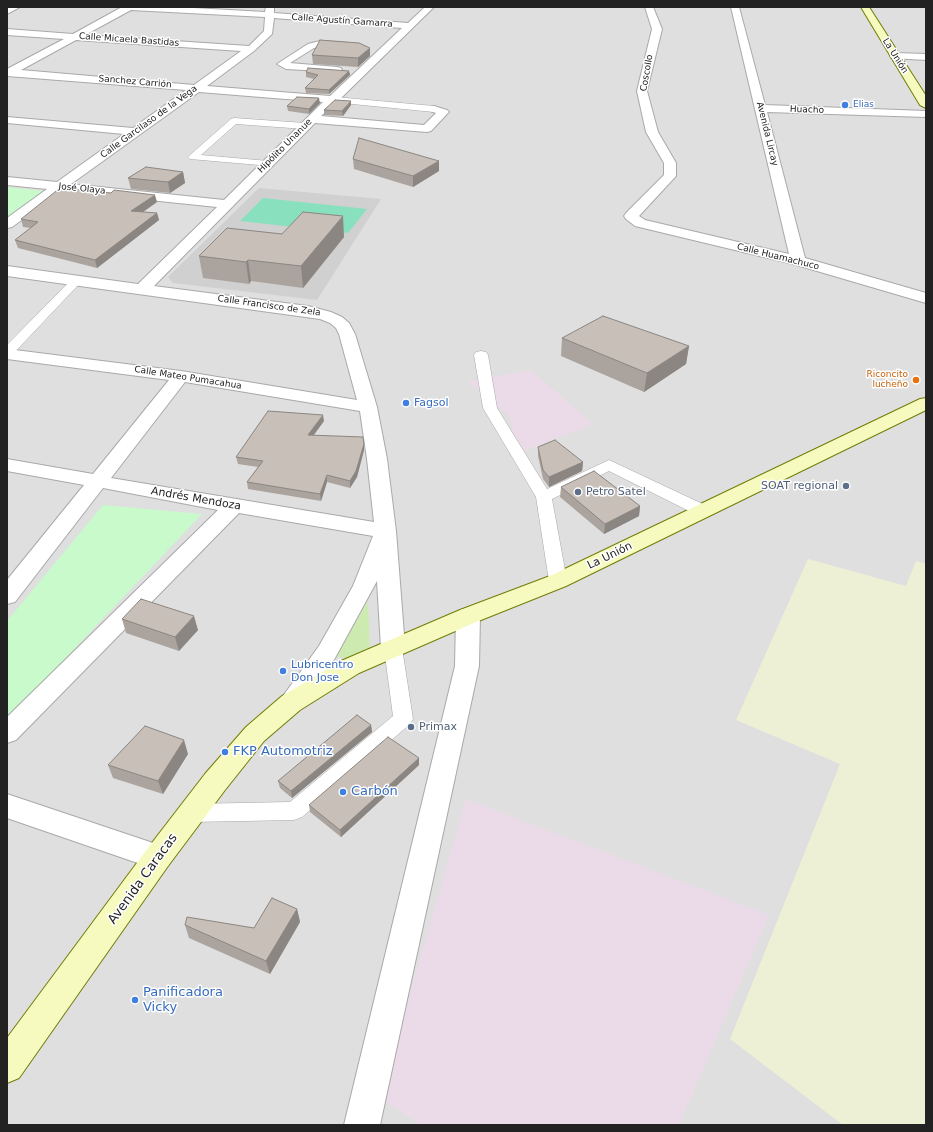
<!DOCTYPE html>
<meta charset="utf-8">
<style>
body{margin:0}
#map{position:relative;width:933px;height:1132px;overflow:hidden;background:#f2efe9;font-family:"DejaVu Sans",sans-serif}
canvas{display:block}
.frame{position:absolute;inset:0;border:8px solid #222;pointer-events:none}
</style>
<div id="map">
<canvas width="933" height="1132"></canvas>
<div class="frame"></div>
</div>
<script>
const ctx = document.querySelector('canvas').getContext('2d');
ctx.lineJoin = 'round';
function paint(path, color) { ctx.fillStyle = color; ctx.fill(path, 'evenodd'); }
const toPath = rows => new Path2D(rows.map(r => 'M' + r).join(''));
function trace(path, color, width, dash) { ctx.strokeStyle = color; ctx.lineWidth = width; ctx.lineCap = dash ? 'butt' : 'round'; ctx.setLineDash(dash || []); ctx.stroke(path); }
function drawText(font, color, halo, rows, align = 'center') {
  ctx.font = font + ' "DejaVu Sans",sans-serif'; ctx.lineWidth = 3; ctx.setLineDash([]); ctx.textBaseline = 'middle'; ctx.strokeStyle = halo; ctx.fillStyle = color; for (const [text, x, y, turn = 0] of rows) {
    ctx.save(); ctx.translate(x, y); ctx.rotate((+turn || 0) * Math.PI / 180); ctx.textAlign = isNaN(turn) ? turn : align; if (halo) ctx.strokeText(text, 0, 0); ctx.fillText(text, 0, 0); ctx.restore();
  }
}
paint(toPath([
 [7,7,926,7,926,1125,7,1125]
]), '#e0dfdf');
paint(toPath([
 [531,370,593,424,516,454,510,417,468,381],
 [466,799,769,915,679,1125,421,1125,380,1098]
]), '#ebdbe8');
paint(toPath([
 [259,188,381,199,317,300,173,283,168,277]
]), '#d0d0d0');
paint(toPath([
 [808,559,906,586,916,561,926,564,926,1125,843,1125,730,1039,840,764,736,720]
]), '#eef0d5');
paint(toPath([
 [368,602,370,650,350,659,339,657,333,653]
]), '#cdebb0');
paint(toPath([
 [7,187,44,191,7,217],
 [103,505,202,514,7,720,7,621]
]), '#c8facc');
paint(toPath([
 [263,198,367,209,348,233,240,221]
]), '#88e0be');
const service = toPath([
 [335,97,434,106,438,109,434,112,332,102,331,100,332,98,335,97],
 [234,118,305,123,309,126,305,129,236,124,201,155,268,161,271,162,273,164,271,166,190,159,188,157,190,155,231,119,234,118],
 [77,276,81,278,83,280,81,282,12,355,7,356,7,345,73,278,77,276],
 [481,351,486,352,488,355,497,408,547,489,609,460,709,507,711,511,709,515,703,516,697,515,609,471,552,499,567,581,564,585,558,587,552,585,549,581,536,497,483,408,474,355,476,352,481,351],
 [393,641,400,643,402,648,413,719,410,724,302,817,294,820,191,822,183,819,180,813,183,807,191,804,290,802,393,716,384,648,386,643,393,641]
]);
const minor = toPath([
 [9,7,20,7,7,14,7,8,9,7],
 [122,7,176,7,265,12,266,7,274,7,274,13,408,23,425,7,434,7,340,99,339,102,335,103,321,116,424,125,436,113,430,111,428,109,430,107,434,106,447,110,449,112,447,114,431,131,427,132,315,123,154,286,308,306,331,312,342,317,349,323,355,334,377,407,387,459,396,531,405,648,401,654,393,657,385,654,381,648,377,581,335,658,300,710,291,713,282,710,278,703,319,646,353,586,373,536,239,513,16,740,7,743,7,717,218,510,103,488,15,602,7,604,7,580,84,485,7,471,7,459,93,474,169,380,7,359,7,349,181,371,357,400,339,334,336,328,330,323,320,319,7,276,7,266,138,284,217,207,62,191,12,227,7,228,7,218,47,189,7,185,7,177,57,182,124,134,7,123,7,117,133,128,186,90,7,76,7,69,64,39,7,35,7,29,73,34,122,7],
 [131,10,265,17,264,31,249,46,85,35,131,10],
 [274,18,402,28,330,96,207,86,254,51,272,34,274,18],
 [76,40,241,51,194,85,21,70,76,40],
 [199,92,323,102,224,200,71,184,199,92],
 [185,382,360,411,367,459,374,522,111,478,185,382],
 [645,7,653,7,662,29,647,91,658,132,676,163,676,176,639,216,645,220,789,254,731,7,739,7,765,105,926,111,926,117,767,112,805,258,926,293,926,303,793,264,635,226,626,219,624,216,626,213,664,175,664,163,646,132,637,91,652,29,645,7],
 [320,41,347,43,352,46,347,49,320,47,314,48,290,63,337,67,341,68,342,70,341,72,286,69,277,64,308,44,320,41],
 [895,53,926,54,926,60,891,58,890,56,891,54,895,53],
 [468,608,476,610,480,616,479,666,380,1125,344,1125,455,666,456,616,460,610,468,608],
 [7,794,168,848,172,857,168,866,158,870,7,818,7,794]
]);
const secondary = toPath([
 [861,7,869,7,926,96,926,108,920,105,861,7],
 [926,398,926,410,566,586,476,622,359,673,300,710,264,741,225,790,168,866,19,1078,7,1083,7,1038,148,848,205,774,246,727,282,696,341,661,460,610,550,576,920,399,926,398]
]);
trace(service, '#a9a9a9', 1);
trace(minor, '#a9a9a9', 2);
trace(secondary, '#707d05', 2);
paint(service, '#fff');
paint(minor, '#fff');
paint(secondary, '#f7fabf');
paint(toPath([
 [370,48,370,56,358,67,313,64,312,55],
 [349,71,350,75,329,94,306,93,305,88,314,79,306,77,306,72],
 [320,103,309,114,288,111,287,106],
 [351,105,343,116,324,115,324,110],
 [353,159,439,161,439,171,413,187,354,169],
 [183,172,185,183,170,193,131,189,128,178],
 [157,202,143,212,157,213,159,220,97,268,18,248,15,240,31,228,23,227,21,219],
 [344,237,303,288,251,281,249,284,203,278,199,256],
 [562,338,689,346,686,364,644,392,561,356],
 [324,421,314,435,364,444,364,450,357,477,350,488,327,482,321,501,248,489,247,482,258,467,238,464,236,457],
 [538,447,583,462,582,471,549,487,543,479,538,456],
 [561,487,640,506,639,516,604,534,560,497],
 [122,619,198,630,179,651,126,633],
 [371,725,372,732,292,798,280,788,278,781],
 [188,754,163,794,113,778,108,765],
 [419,765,341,837,310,812,309,805],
 [297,909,300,922,270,974,189,938,185,925,254,928]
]), '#aba49e');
paint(toPath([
 [370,48,370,56,358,67,358,58],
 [349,71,350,75,329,94,329,90],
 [319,98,320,103,309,114,309,109],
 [351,101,351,105,343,116,342,111],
 [439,161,439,171,413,187,413,176],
 [183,172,185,183,170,193,168,182],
 [155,195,157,202,133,219,131,211],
 [157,213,159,220,97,268,95,260],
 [343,216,344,237,303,288,301,266],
 [248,260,251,281,249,284,246,262],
 [689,346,686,364,644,392,647,373],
 [323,415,324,421,309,441,308,435],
 [364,444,364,450,357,477,350,488,350,481],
 [583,462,582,471,549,487,549,477],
 [327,475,327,482,321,501,320,494],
 [640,506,639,516,604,534,605,524],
 [194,616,198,630,179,651,175,637],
 [371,725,372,732,292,798,291,791],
 [184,740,188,754,163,794,158,781],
 [419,758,419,765,341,837,340,830],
 [297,909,300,922,270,974,266,961]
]), '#8b8681');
const building = toPath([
 [320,40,359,43,370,48,358,58,312,55,320,40],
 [308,68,349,71,329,90,305,88,318,75,306,72,308,68],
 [297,97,319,98,309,109,287,106,297,97],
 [335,100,351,101,342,111,324,110,335,100],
 [359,138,439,161,413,176,353,159,359,138],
 [146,167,183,172,168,182,128,178,146,167],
 [60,188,111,193,114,190,155,195,131,211,157,213,95,260,15,240,38,222,21,219,60,188],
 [303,212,343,216,301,266,248,260,246,262,199,256,227,228,282,234,303,212],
 [603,316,689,346,647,373,562,338,603,316],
 [268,411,323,415,308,435,363,437,364,444,356,471,350,481,327,475,320,494,247,482,263,461,236,457,268,411],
 [555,440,583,462,549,477,543,470,538,447,555,440],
 [594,471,640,506,605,524,561,487,594,471],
 [141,599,194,616,175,637,122,619,141,599],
 [357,715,371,725,291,791,278,781,357,715],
 [145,726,184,740,158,781,108,765,145,726],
 [388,737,419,758,340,830,309,805,388,737],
 [272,898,297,909,266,961,185,925,187,917,254,928,272,898]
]);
paint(building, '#c7bfb8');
trace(building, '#8b8681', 1);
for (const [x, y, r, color] of [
 [845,105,4,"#3f7fe0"],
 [916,380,4,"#e8710a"],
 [406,403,4,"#3f7fe0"],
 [846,486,4,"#5c6f8a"],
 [578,492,4,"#5c6f8a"],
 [283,671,4,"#3f7fe0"],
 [411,727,4,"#5c6f8a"],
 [225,752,4,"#3f7fe0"],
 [343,792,4,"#3f7fe0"],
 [135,1000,4,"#3f7fe0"]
]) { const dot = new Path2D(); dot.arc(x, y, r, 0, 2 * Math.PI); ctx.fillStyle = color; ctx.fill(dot); trace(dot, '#fff', 1.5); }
drawText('9px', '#222', '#fff', [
 ["Calle Agustín Gamarra",342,21,4],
 ["Calle Micaela Bastidas",129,40,4],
 ["La Unión",895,56,58],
 ["Coscollo",647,73,-80],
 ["Sanchez Carrión",135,82,5],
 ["Huacho",807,110,2],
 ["Calle Garcilaso de la Vega",149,122,-36],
 ["Avenida Lircay",767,134,76],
 ["Hipólito Unanue",285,146,-45],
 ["José Olaya",82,189,6],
 ["Calle Huamachuco",778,257,14],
 ["Calle Francisco de Zela",269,306,8],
 ["Calle Mateo Pumacahua",188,378,9]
]);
drawText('9px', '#366cbe', '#fff', [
 ["Elias",853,105]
], 'left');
drawText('9px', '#c56008', '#fff', [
 ["Riconcito",908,375],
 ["lucheño",908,385]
], 'right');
drawText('11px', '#366cbe', '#fff', [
 ["Fagsol",414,403],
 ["Lubricentro",291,665],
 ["Don Jose",291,678]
], 'left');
drawText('11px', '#4e5e75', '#fff', [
 ["SOAT regional",838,486,"right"],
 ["Petro Satel",586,492],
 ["Primax",419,727]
], 'left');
drawText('11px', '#222', '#fff', [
 ["Andrés Mendoza",196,499,10],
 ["La Unión",610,556,-26]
]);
drawText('13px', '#366cbe', '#fff', [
 ["FKP Automotriz",233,752],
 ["Carbón",351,792],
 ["Panificadora",143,993],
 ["Vicky",143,1008]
], 'left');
drawText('13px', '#222', '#fff', [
 ["Avenida Caracas",143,879,-54]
]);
</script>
